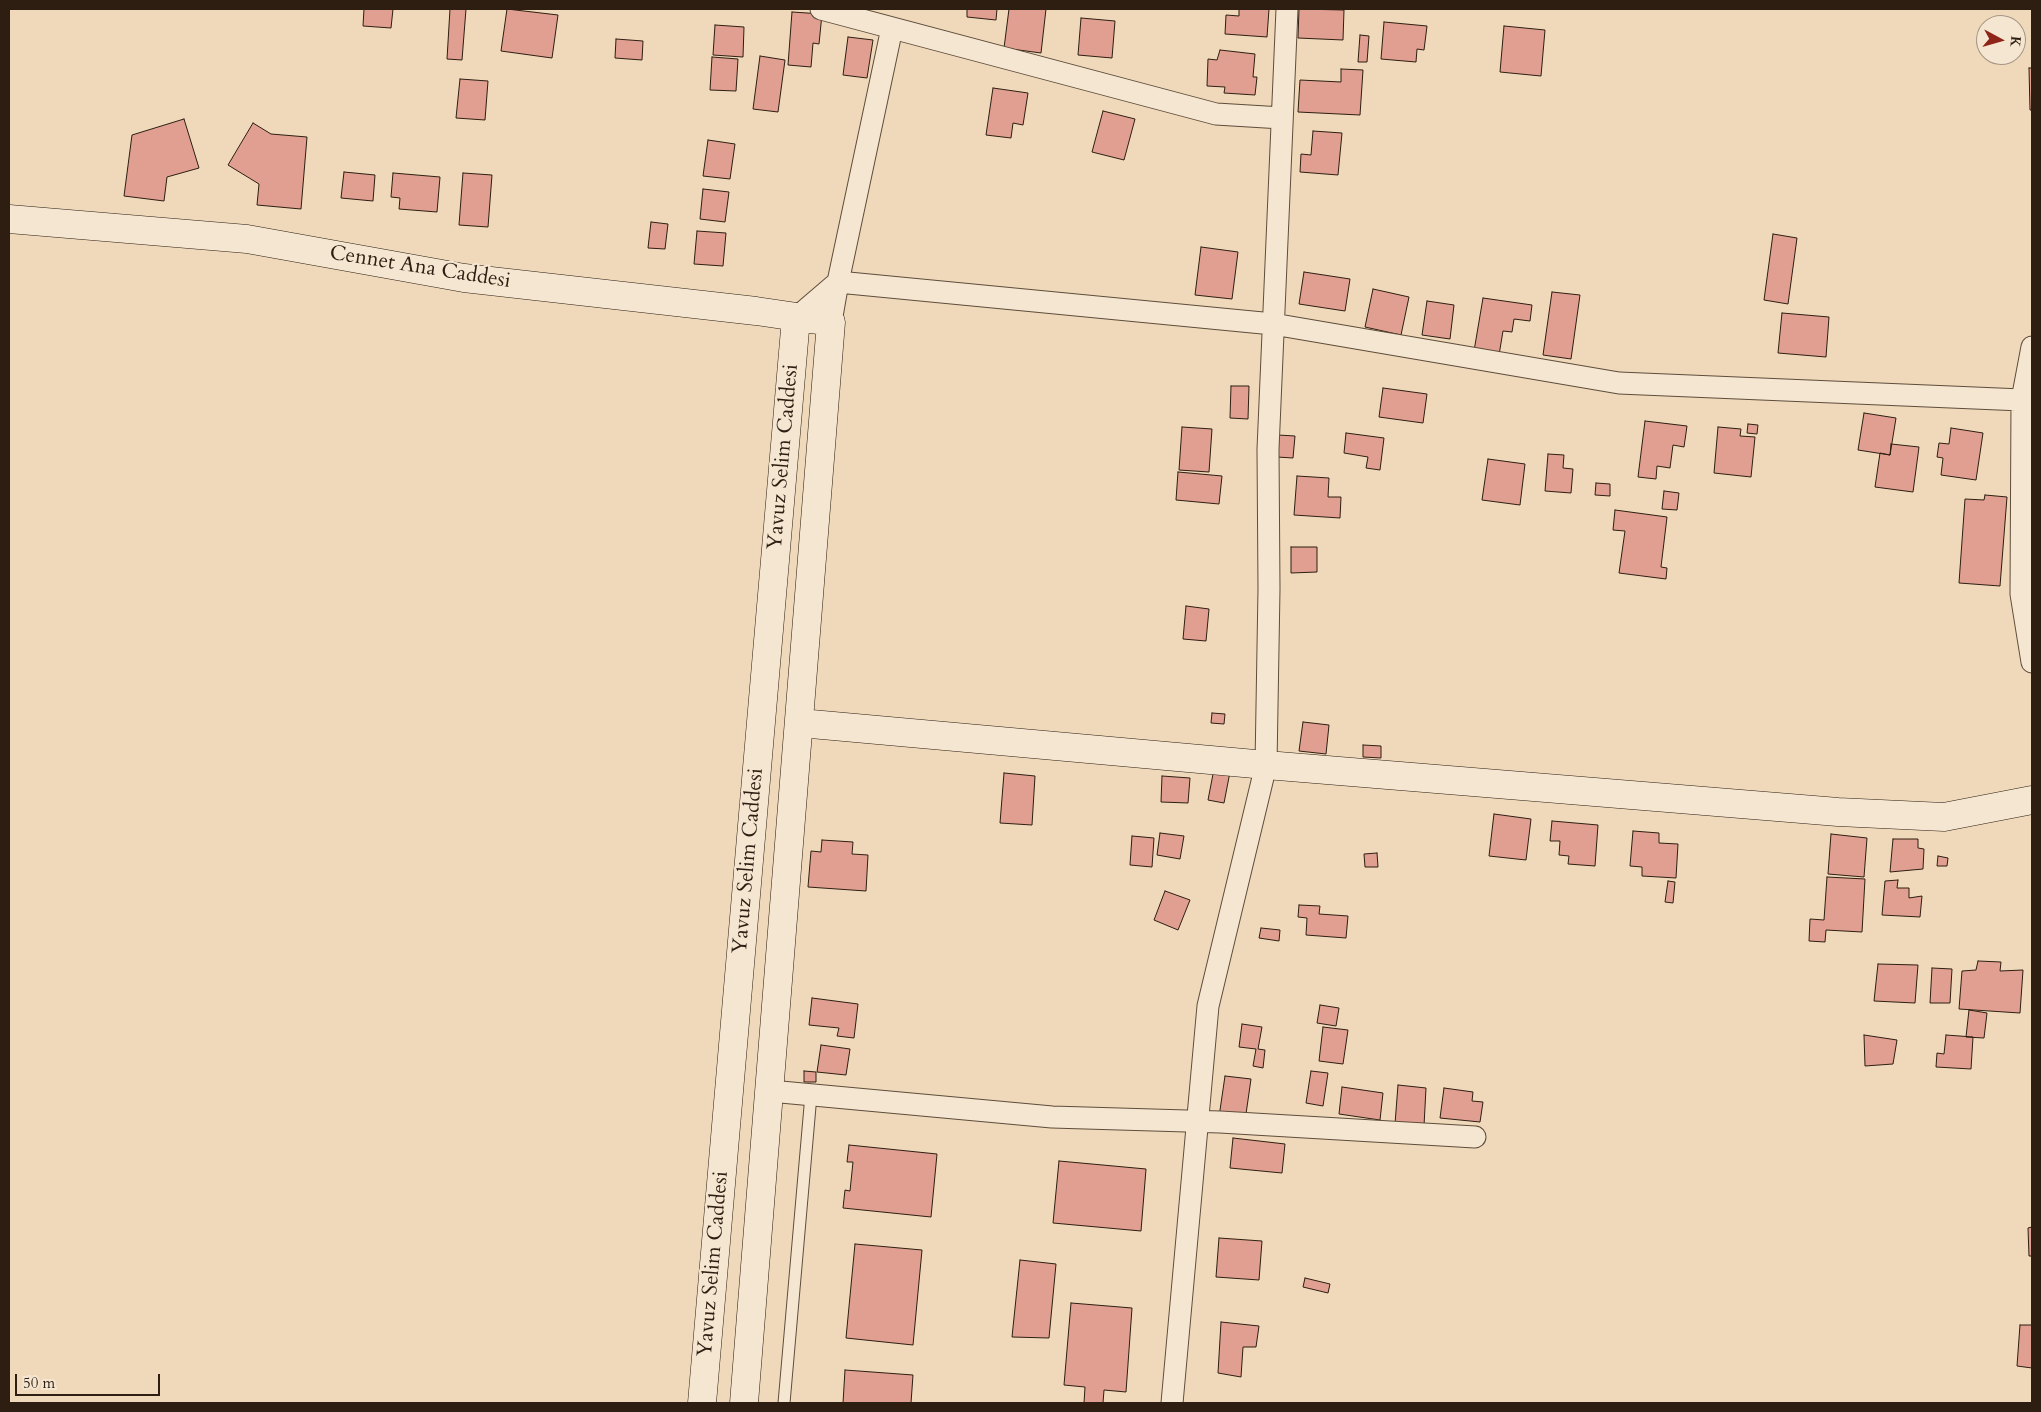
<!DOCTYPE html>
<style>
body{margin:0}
#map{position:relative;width:2041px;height:1412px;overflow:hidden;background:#efd9ba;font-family:Cardo,serif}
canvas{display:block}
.frame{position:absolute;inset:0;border:10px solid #2d1e11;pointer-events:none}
.north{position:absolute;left:1976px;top:15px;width:50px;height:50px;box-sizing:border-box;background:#f5e6d2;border:1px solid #a59685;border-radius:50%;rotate:96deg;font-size:14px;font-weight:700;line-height:20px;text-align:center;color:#2d1e11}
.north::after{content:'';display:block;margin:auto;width:18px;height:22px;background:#8f2418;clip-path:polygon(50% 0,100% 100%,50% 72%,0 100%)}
.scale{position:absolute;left:15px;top:1374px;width:145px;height:22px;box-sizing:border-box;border:2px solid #2d1e11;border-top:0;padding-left:6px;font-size:15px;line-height:18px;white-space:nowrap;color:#2d1e11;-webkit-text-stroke:4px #f5e6d2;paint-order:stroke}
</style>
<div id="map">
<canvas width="2041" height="1412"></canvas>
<div class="frame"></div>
<div class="north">K</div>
<div class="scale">50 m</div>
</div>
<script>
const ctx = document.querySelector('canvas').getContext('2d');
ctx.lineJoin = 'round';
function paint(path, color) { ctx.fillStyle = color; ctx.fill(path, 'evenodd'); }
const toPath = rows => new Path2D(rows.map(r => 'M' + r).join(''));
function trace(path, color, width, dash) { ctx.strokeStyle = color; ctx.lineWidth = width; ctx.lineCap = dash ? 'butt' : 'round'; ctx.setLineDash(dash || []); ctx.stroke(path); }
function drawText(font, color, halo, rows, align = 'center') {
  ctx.font = font + ' Cardo,serif'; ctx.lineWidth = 4.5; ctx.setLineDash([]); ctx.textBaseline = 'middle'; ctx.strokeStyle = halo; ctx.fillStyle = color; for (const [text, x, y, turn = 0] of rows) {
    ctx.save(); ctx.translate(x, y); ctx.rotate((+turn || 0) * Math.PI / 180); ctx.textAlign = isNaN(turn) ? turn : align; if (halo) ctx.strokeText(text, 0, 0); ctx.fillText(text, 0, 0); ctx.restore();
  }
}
const building = toPath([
 [364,9,393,9,391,28,363,26,364,9],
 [450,9,466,9,462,60,447,59,450,9],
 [507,9,558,15,552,58,501,51,507,9],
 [967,9,997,9,996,20,967,17,967,9],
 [1009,9,1046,9,1041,53,1004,48,1009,9],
 [1239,9,1269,9,1267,37,1225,34,1226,15,1239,16,1239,9],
 [1299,9,1344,10,1343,40,1298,38,1299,9],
 [792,12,822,14,819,44,813,43,811,67,788,65,792,12],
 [1081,18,1115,21,1112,58,1078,55,1081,18],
 [1384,22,1427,26,1424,50,1417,49,1416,62,1381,59,1384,22],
 [715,25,744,27,743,57,713,55,715,25],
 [1504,26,1545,30,1541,76,1500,72,1504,26],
 [1360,35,1369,36,1367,62,1358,62,1360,35],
 [848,37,873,40,867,78,843,75,848,37],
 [616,39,643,41,642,60,615,58,616,39],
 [1220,50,1255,54,1253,77,1257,77,1255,95,1224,93,1225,87,1207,86,1208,59,1217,60,1220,50],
 [760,56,785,60,778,112,753,109,760,56],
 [712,57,738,59,736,91,710,90,712,57],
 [2029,68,2032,68,2032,110,2030,110,2029,68],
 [1341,69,1363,70,1360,115,1298,112,1300,80,1341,82,1341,69],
 [460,79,488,81,485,120,456,118,460,79],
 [993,88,1028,93,1023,125,1013,123,1011,138,986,135,993,88],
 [1103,111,1135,119,1124,160,1092,152,1103,111],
 [184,119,199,168,167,177,164,201,124,196,132,135,184,119],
 [253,123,271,134,307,137,301,209,257,205,259,184,228,165,253,123],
 [1313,131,1342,133,1338,175,1300,172,1301,154,1311,155,1313,131],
 [708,140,735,144,730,179,703,176,708,140],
 [344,172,375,175,373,201,341,198,344,172],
 [393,173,440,177,437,212,399,209,400,198,391,197,393,173],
 [463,173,492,175,488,227,459,225,463,173],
 [703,189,729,192,725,222,700,219,703,189],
 [651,222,668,224,665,249,648,248,651,222],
 [697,231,726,233,723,266,694,264,697,231],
 [1773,234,1797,238,1788,304,1764,300,1773,234],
 [1201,247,1238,252,1232,299,1195,295,1201,247],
 [1304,272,1350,279,1345,311,1299,304,1304,272],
 [1373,289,1409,297,1401,335,1365,327,1373,289],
 [1552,292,1580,295,1571,359,1543,355,1552,292],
 [1483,298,1532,305,1530,321,1514,319,1512,332,1503,331,1499,355,1474,351,1483,298],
 [1427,301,1454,305,1450,339,1422,335,1427,301],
 [1782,313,1829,317,1826,357,1778,353,1782,313],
 [1231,386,1249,386,1248,419,1230,418,1231,386],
 [1383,388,1427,394,1423,423,1379,417,1383,388],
 [1864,413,1896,418,1890,455,1858,450,1864,413],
 [1645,421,1687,426,1684,447,1673,445,1670,468,1657,466,1656,479,1638,477,1645,421],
 [1748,424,1758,425,1757,434,1747,433,1748,424],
 [1182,427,1212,429,1209,472,1179,470,1182,427],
 [1718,427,1741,429,1740,436,1755,437,1751,477,1714,473,1718,427],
 [1951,428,1983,433,1976,480,1941,475,1943,458,1937,457,1939,443,1949,444,1951,428],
 [1346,433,1384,438,1380,470,1366,468,1368,457,1344,453,1346,433],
 [1278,435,1295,436,1293,458,1277,457,1278,435],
 [1891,444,1919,447,1913,492,1875,487,1880,453,1890,455,1891,444],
 [1548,454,1564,455,1563,468,1573,469,1571,493,1545,491,1548,454],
 [1488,459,1525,464,1520,505,1482,500,1488,459],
 [1178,472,1222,476,1219,504,1176,500,1178,472],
 [1297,476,1329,478,1328,497,1341,497,1340,518,1294,515,1297,476],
 [1596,483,1610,484,1610,496,1595,495,1596,483],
 [1664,491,1679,493,1677,510,1662,509,1664,491],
 [1985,495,2007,497,2000,586,1959,583,1965,499,1984,500,1985,495],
 [1615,510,1667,517,1661,567,1667,568,1666,579,1619,573,1625,531,1613,530,1615,510],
 [1291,547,1317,547,1317,572,1291,573,1291,547],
 [1186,606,1209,609,1206,641,1183,639,1186,606],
 [1212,713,1225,714,1224,724,1211,723,1212,713],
 [1303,722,1329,725,1326,754,1299,751,1303,722],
 [1363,745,1381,746,1381,758,1363,757,1363,745],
 [1214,769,1230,772,1224,803,1208,800,1214,769],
 [1004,773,1035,776,1032,825,1000,823,1004,773],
 [1162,776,1190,778,1188,803,1161,802,1162,776],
 [1494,814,1531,819,1526,860,1489,856,1494,814],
 [1552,821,1598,825,1595,866,1568,864,1569,856,1559,855,1560,841,1550,841,1552,821],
 [1633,831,1659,833,1659,843,1678,844,1676,878,1642,876,1642,867,1630,866,1633,831],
 [1160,833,1184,836,1180,859,1157,855,1160,833],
 [1831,834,1867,838,1864,877,1828,874,1831,834],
 [1132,836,1154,838,1152,867,1130,865,1132,836],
 [1893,839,1918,839,1918,848,1924,849,1923,869,1890,872,1893,839],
 [822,840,853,842,852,854,868,855,866,891,808,887,811,851,821,852,822,840],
 [1377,853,1378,867,1365,867,1364,854,1377,853],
 [1938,856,1948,858,1947,866,1937,866,1938,856],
 [1827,877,1865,879,1862,932,1826,930,1825,942,1809,941,1810,919,1824,920,1827,877],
 [1898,880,1897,888,1909,888,1909,898,1922,896,1920,917,1882,915,1885,881,1898,880],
 [1668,881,1675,882,1673,903,1665,902,1668,881],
 [1165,891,1190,900,1178,930,1154,920,1165,891],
 [1299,905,1320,906,1319,914,1348,916,1346,938,1306,935,1307,918,1298,917,1299,905],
 [1261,928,1280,930,1279,941,1259,938,1261,928],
 [1978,961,2001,962,2000,971,2023,970,2020,1013,1959,1009,1962,971,1976,970,1978,961],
 [1878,964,1918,965,1915,1003,1874,1001,1878,964],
 [1932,968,1952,969,1950,1003,1930,1003,1932,968],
 [812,998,858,1004,854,1038,837,1036,839,1028,809,1025,812,998],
 [1320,1005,1339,1008,1336,1026,1317,1023,1320,1005],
 [1969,1010,1987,1013,1984,1038,1966,1037,1969,1010],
 [1242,1024,1262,1027,1258,1049,1265,1050,1263,1068,1253,1066,1256,1049,1239,1047,1242,1024],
 [1323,1027,1348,1030,1343,1064,1319,1061,1323,1027],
 [1864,1035,1897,1040,1893,1064,1865,1066,1864,1035],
 [1946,1035,1973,1037,1971,1069,1936,1067,1937,1053,1944,1054,1946,1035],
 [821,1045,850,1049,846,1075,817,1072,821,1045],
 [804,1071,816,1072,816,1082,804,1082,804,1071],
 [1311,1071,1328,1073,1323,1106,1306,1103,1311,1071],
 [1225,1076,1251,1079,1245,1121,1219,1117,1225,1076],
 [1398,1085,1426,1088,1424,1126,1395,1124,1398,1085],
 [1342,1087,1383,1093,1380,1120,1339,1114,1342,1087],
 [1444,1088,1473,1092,1472,1101,1483,1102,1480,1122,1440,1118,1444,1088],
 [1233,1138,1285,1144,1282,1173,1230,1168,1233,1138],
 [849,1145,937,1154,931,1217,843,1208,845,1190,850,1191,853,1162,847,1162,849,1145],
 [1059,1161,1146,1169,1141,1231,1053,1223,1059,1161],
 [2032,1227,2032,1256,2029,1256,2028,1228,2032,1227],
 [1219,1238,1262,1241,1259,1280,1216,1277,1219,1238],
 [855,1244,922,1250,913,1345,846,1338,855,1244],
 [1020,1260,1056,1264,1049,1338,1012,1337,1020,1260],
 [1305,1278,1330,1284,1328,1293,1303,1287,1305,1278],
 [1071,1303,1132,1308,1126,1392,1104,1390,1103,1403,1084,1403,1085,1387,1064,1385,1071,1303],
 [1221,1322,1259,1326,1256,1347,1243,1347,1241,1377,1218,1373,1221,1322],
 [2020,1325,2032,1325,2032,1368,2017,1366,2020,1325],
 [845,1370,913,1375,911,1403,843,1403,845,1370]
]);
paint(building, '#e09f91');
trace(building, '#2d1e11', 1);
const lane = toPath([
 [784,1403,811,1095]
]);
const street = toPath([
 [821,9,1216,114,1282,118],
 [796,318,838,282,1273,324,1619,383,2022,400],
 [831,322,838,282,892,28],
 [2032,347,2022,400,2021,594,2032,662],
 [770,1091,1052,1117,1220,1122,1475,1137],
 [1172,1403,1208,1006,1266,765,1269,589,1268,449,1287,9]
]);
const secondary = toPath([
 [9,219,247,239,464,278,756,311,831,322,744,1403],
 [800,723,1266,765,1838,812,1944,817,2032,800],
 [702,1403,796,318]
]);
trace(lane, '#5e4d3b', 13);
trace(street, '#5e4d3b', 23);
trace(secondary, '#2d1e11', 29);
trace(lane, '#f5e6d2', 11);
trace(street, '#f5e6d2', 21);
trace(secondary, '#f5e6d2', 28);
drawText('21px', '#2d1e11', '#f5e6d2', [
 ["Cennet Ana Caddesi",420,268,9],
 ["Yavuz Selim Caddesi",784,457,-85],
 ["Yavuz Selim Caddesi",749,861,-85],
 ["Yavuz Selim Caddesi",714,1264,-85]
]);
</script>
